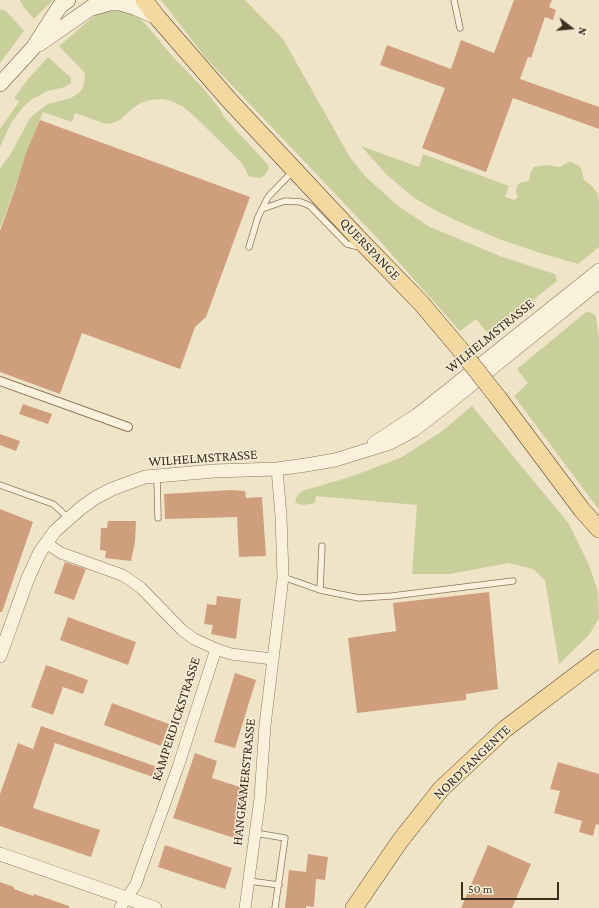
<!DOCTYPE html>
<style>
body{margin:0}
#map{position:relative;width:599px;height:908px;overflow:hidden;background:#f0e4c8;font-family:"Crimson Pro",serif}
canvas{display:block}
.north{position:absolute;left:551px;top:8px;width:40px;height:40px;-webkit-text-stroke:3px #f7eed8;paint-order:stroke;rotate:106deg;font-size:11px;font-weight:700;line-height:16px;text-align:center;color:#3d2e20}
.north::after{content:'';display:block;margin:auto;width:14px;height:18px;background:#3d2e20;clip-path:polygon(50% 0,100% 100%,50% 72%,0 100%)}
.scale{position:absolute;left:461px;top:882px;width:98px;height:18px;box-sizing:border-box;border:2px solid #3d2e20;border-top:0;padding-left:5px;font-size:12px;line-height:14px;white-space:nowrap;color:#3d2e20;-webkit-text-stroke:3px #f7eed8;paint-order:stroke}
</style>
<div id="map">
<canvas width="599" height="908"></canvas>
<div class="north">N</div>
<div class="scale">50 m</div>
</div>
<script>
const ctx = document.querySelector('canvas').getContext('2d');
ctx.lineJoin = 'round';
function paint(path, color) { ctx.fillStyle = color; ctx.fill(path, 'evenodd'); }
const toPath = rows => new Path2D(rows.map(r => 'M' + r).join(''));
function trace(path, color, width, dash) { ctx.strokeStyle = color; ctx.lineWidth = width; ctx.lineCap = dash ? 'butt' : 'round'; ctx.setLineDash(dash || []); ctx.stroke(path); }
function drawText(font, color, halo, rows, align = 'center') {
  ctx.font = font + ' "Crimson Pro",serif'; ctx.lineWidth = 3; ctx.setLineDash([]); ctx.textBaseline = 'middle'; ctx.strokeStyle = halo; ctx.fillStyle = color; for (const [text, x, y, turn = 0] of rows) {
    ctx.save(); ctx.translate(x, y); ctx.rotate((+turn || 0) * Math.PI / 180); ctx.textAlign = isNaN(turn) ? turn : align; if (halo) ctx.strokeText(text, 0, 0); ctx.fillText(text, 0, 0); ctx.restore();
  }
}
paint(toPath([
 [20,0,53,0,34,19,25,9],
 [161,0,245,0,283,39,351,159,366,177,398,206,430,227,502,257,555,274,557,281,489,335,476,319,460,331,378,239,205,57],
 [0,9,6,11,24,31,0,63],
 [111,9,130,12,139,17,148,27,172,56,203,88,219,108,224,117,269,166,268,170,264,176,260,178,251,177,248,175,242,163,193,115,182,106,171,101,164,99,150,100,141,103,133,108,120,120,110,124,103,123,75,113,72,122,43,112,0,228,0,168,10,155,29,120,33,115,48,104,71,98,80,92,83,87,85,77,84,72,59,46,93,17,103,11],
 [48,57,71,78,71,83,65,87,47,91,31,100,23,107,11,123,0,147,0,129,19,102,14,98,29,78],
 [361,146,419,167,423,154,509,186,505,197,514,200,518,197,516,192,517,186,521,182,529,181,530,174,534,167,546,165,560,167,568,162,572,162,580,167,582,171,584,180,592,186,598,194,599,203,599,247,578,264,537,252,499,239,457,221,433,209,413,197,386,174],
 [586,312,593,313,596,317,599,339,599,510,514,396,528,383,517,369],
 [472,406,569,524,589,565,598,592,599,618,589,635,559,664,545,580,533,569,509,563,450,574,412,574,417,505,316,496,315,503,303,505,295,503,297,496,302,491,350,477,400,458,441,432]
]), '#c9cf9b');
paint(toPath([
 [514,0,552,0,549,7,556,10,553,20,545,17,531,58,528,57,520,79,599,107,599,129,513,98,486,172,422,148,445,88,380,65,387,45,451,69,461,40,494,53],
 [40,120,250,197,206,317,195,327,180,369,82,333,60,394,0,372,0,231,16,186,26,153],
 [23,404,52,414,48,424,19,414],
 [0,434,20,441,16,451,0,445],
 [231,490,245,491,246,498,262,497,266,556,239,557,237,517,165,519,164,494],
 [0,509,33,522,2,612,0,612],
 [108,521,136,521,135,542,131,561,105,558,106,551,100,550,101,528,107,528],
 [65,562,86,569,74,600,54,593],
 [489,592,498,689,466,694,466,700,357,713,348,638,396,631,393,603],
 [217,596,241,599,236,639,211,634,213,625,204,624,207,604,216,605],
 [68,617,136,642,128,665,60,640],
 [46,665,88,680,83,694,63,687,53,715,31,707],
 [235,673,256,680,235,748,214,742],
 [112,703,169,724,161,746,104,725],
 [41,726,163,769,159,779,55,743,33,808,100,830,91,857,0,826,0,794,18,743,33,749],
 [195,753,217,761,212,778,246,789,234,827,243,830,240,840,173,818],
 [558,762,599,774,599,825,596,824,593,836,579,832,582,821,554,813,560,791,550,789],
 [165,845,232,868,225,889,158,867],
 [488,845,531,864,512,908,461,908],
 [308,854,328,857,325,880,316,879,314,907,306,906,306,908,285,908,289,870,306,872],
 [0,882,14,887,14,889,33,896,34,894,69,906,69,908,0,908]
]), '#cf9f7d');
const service = toPath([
 [454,0,460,28],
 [262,209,285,201,301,202,310,206,347,244,359,247],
 [249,247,258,217,268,197,293,171],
 [157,476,158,518],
 [0,485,53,504,62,512,68,519],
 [283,577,320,590,359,598,392,596,513,581],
 [320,590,322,546],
 [255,833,285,838,275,908],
 [249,881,279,885]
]);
const pedestrian = toPath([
 [0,381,128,427]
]);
const minor = toPath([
 [46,543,61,553,122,575,130,580,141,588,182,630,194,639,216,649,178,767,139,875,136,884,120,908],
 [216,649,231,654,272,659],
 [245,908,260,798,265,725,283,577,281,516,277,469]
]);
const tertiary = toPath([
 [374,443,417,415,599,270],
 [0,656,28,578,40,552,55,531,81,508,95,498,112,489,145,477,214,471,277,469,306,465,335,460,390,443,414,430,445,406,599,282],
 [0,854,155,908]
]);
const secondary = toPath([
 [92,8,110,3,120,3,134,7,157,17],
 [39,44,102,0],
 [0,84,33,48,60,6,68,0]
]);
const primary = toPath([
 [144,0,157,17,229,100,359,239,421,303,459,348],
 [499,399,582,510,599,529],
 [354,908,400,841,441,789,505,729,599,658]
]);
trace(service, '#8d765c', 7);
trace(pedestrian, '#8d765c', 10);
trace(minor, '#8d765c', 12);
trace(tertiary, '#8d765c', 14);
trace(secondary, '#6f573f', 16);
trace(primary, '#5b4430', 18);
trace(service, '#faf1dc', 5.5);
trace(pedestrian, '#faf1dc', 8);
trace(minor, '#faf1dc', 11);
trace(tertiary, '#faf1dc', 13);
trace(secondary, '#faf1dc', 15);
trace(primary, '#f3d9a0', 17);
const primaryBridge = toPath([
 [459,348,499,399]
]);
trace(primaryBridge, '#5b4430', 18, []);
trace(primaryBridge, '#f3d9a0', 17);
drawText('14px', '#3d2e20', '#f7eed8', [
 ["QUERSPANGE",370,249,46],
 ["WILHELMSTRASSE",490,336,-39],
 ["WILHELMSTRASSE",203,458,-4],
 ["KAMPERDICKSTRASSE",176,719,-72],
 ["NORDTANGENTE",472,762,-44],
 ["HANGKAMERSTRASSE",244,782,-84]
]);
</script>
